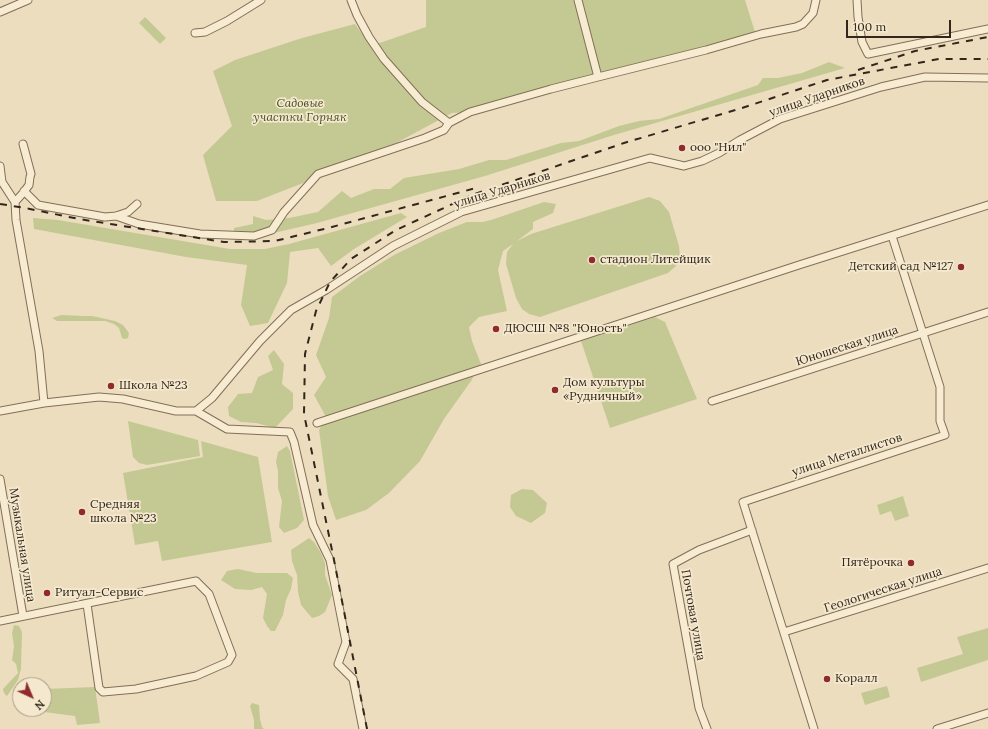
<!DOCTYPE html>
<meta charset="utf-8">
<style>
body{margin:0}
#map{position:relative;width:988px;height:729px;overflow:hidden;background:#ecddbf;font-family:Lora,serif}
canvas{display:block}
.north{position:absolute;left:12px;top:677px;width:40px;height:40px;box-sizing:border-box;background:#f4e8ce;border:1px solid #a79b87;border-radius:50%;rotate:136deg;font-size:11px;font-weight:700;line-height:16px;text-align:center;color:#33271c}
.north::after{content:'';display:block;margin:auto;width:14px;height:18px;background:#902a2d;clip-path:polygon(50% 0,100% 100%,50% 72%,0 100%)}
.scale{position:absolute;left:846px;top:20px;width:105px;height:18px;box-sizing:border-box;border:2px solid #33271c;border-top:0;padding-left:5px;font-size:12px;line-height:14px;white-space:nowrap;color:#33271c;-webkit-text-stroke:3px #f4e8ce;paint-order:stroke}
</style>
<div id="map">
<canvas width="988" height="729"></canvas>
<div class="north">N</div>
<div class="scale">100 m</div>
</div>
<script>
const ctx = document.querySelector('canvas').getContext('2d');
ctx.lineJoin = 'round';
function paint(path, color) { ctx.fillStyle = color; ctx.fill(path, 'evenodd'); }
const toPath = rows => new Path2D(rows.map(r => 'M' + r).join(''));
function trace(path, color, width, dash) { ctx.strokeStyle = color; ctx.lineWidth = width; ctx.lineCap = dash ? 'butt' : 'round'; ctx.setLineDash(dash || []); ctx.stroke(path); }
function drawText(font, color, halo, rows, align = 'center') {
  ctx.font = font + ' Lora,serif'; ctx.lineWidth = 3.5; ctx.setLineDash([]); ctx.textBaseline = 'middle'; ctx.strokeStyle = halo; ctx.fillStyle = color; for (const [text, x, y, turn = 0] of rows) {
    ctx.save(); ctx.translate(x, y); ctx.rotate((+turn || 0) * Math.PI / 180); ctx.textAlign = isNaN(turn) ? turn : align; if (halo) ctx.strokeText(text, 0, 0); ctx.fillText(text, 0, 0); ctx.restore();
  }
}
paint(toPath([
 [426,0,745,0,755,32,470,112,452,113,370,157,257,201,216,201,203,155,232,126,213,71,235,60,302,38,355,24,371,46,426,27],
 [145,17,166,38,160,44,139,23],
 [829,62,845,68,614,135,485,176,317,223,265,235,234,232,234,228,253,224,253,216,266,220,289,218,318,212,342,191,351,198,374,189,390,189,404,178,459,169,489,160,506,160,561,143,579,141,619,126,639,121,659,119,758,85,763,78,778,78,802,73],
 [649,197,660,201,669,212,679,246,680,256,676,266,668,273,540,317,529,314,522,309,516,298,506,264,507,252,513,244,503,251,498,270,507,311,479,317,469,327,472,341,481,364,471,381,444,419,420,461,389,493,366,510,336,520,328,496,319,430,326,417,314,395,326,377,316,355,329,318,332,297,360,276,394,255,439,233,467,222,483,222,491,220,544,202,556,204,553,213,533,222,533,229,517,241,531,234],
 [401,213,407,217,354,249,331,266,318,248,290,252,287,283,268,323,250,326,241,305,247,265,186,257,34,229,33,218,58,220,230,249,265,249,289,244],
 [61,315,84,316,92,316,115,321,123,325,129,333,128,338,125,339,122,338,119,328,114,324,105,321,57,321,52,318],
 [655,317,665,322,697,399,610,428,581,341],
 [274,350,284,364,282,384,293,393,293,409,275,428,256,423,241,422,229,416,228,407,238,394,252,393,258,377,273,370,268,356],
 [128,421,198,440,200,456,147,465,139,463,133,457],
 [201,441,258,457,272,542,162,561,158,541,135,545,123,473,203,457],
 [287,446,290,451,304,520,297,528,284,533,279,527,282,501,278,488,278,471,276,462,278,452],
 [522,489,533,490,547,503,545,513,531,523,516,516,510,507,511,495],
 [903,496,909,516,895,521,891,511,880,515,877,505],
 [309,538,314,542,321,553,325,563,325,575,332,595,325,612,319,616,312,618,301,605,298,592,297,575,292,561,291,550],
 [238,569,257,573,287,573,293,578,291,589,286,600,283,615,275,631,271,631,267,626,263,618,267,594,262,587,251,590,235,589,221,580,227,571],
 [14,625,19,626,22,632,21,669,18,680,7,696,4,693,3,689,18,673,16,664,12,660,14,646,12,633],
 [988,628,988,660,921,682,917,668,963,654,957,637],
 [887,686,890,697,865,705,861,693],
 [95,687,100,723,77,725,75,716,44,712,44,689],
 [252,703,259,705,260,719,262,727,264,729,254,729,254,720,250,706]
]), '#c4c993');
const minor = toPath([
 [857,0,858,17,862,42,868,54,988,29],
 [0,12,28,0],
 [195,33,205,32,227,21,261,0],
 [598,77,706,50,761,34,796,27,803,24,813,13,816,0],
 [449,123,470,112,551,89,598,77,578,0],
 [0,166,2,182,15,202,16,220,39,351,44,403],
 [24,191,38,205,105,217,116,216,128,212,137,204],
 [15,202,23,193,29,185,30,177,31,174,23,144],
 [116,216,139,224,200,234,254,236,272,230,284,212,318,174,425,138,444,130,449,123,422,102,384,59,369,37,357,15,351,0],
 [712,401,988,312],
 [0,411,44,403,99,397,123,399,176,411,196,411,212,398,260,341,291,310,326,290,393,246,461,212,650,158,684,166,702,161,719,153,740,140,780,119,881,87,925,77,988,78],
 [196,411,227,429,290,432,294,442,313,525,330,560,346,642,338,664,353,679,363,729],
 [317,423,799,265,988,205],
 [0,479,23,616],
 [0,621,196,581,209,594,232,655,228,662,196,676,136,689,103,692,99,688,87,604],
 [784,632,988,568],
 [707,729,699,708,673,564,699,550,752,530],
 [814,729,743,502,945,435,940,421,940,387,892,236],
 [937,729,988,713]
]);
trace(minor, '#836e58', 9);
trace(minor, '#f7ebd1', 7);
trace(toPath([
 [858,70,915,51,988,37],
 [0,204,25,208,79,219,224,242,275,241,328,228,476,188],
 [367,729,334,560,304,414,305,354,316,311,330,282,351,259,396,230,472,195,624,143,742,108,827,80,939,59,988,59]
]), '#33271c', 2, [7, 7]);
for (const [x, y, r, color] of [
 [682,148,4,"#902a2d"],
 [592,260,4,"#902a2d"],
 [961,267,4,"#902a2d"],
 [496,329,4,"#902a2d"],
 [111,386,4,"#902a2d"],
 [555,390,4,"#902a2d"],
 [82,512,4,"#902a2d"],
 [911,563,4,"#902a2d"],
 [47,593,4,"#902a2d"],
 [827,679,4,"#902a2d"]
]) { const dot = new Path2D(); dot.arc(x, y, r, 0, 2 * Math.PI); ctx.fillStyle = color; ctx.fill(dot); trace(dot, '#f4e8ce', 1.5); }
drawText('12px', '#33271c', '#f4e8ce', [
 ["улица Ударников",817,97,-19],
 ["улица Ударников",502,190,-17],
 ["Юношеская улица",847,346,-18],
 ["улица Металлистов",847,455,-18],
 ["Музыкальная улица",22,545,81],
 ["Геологическая улица",883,590,-18],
 ["Почтовая улица",693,615,80]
]);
drawText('italic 12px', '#454f23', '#f4e8ce', [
 ["Садовые",300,104],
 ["участки Горняк",300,118]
]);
drawText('12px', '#33271c', '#f4e8ce', [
 ["ооо \"Нил\"",690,148],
 ["стадион Литейщик",600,260],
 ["Детский сад №127",953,267,"right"],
 ["ДЮСШ №8 \"Юность\"",504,329],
 ["Дом культуры",563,383],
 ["«Рудничный»",563,397],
 ["Школа №23",119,386],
 ["Средняя",90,505],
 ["школа №23",90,519],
 ["Пятёрочка",903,563,"right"],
 ["Ритуал-Сервис",55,593],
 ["Коралл",835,679]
], 'left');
</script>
